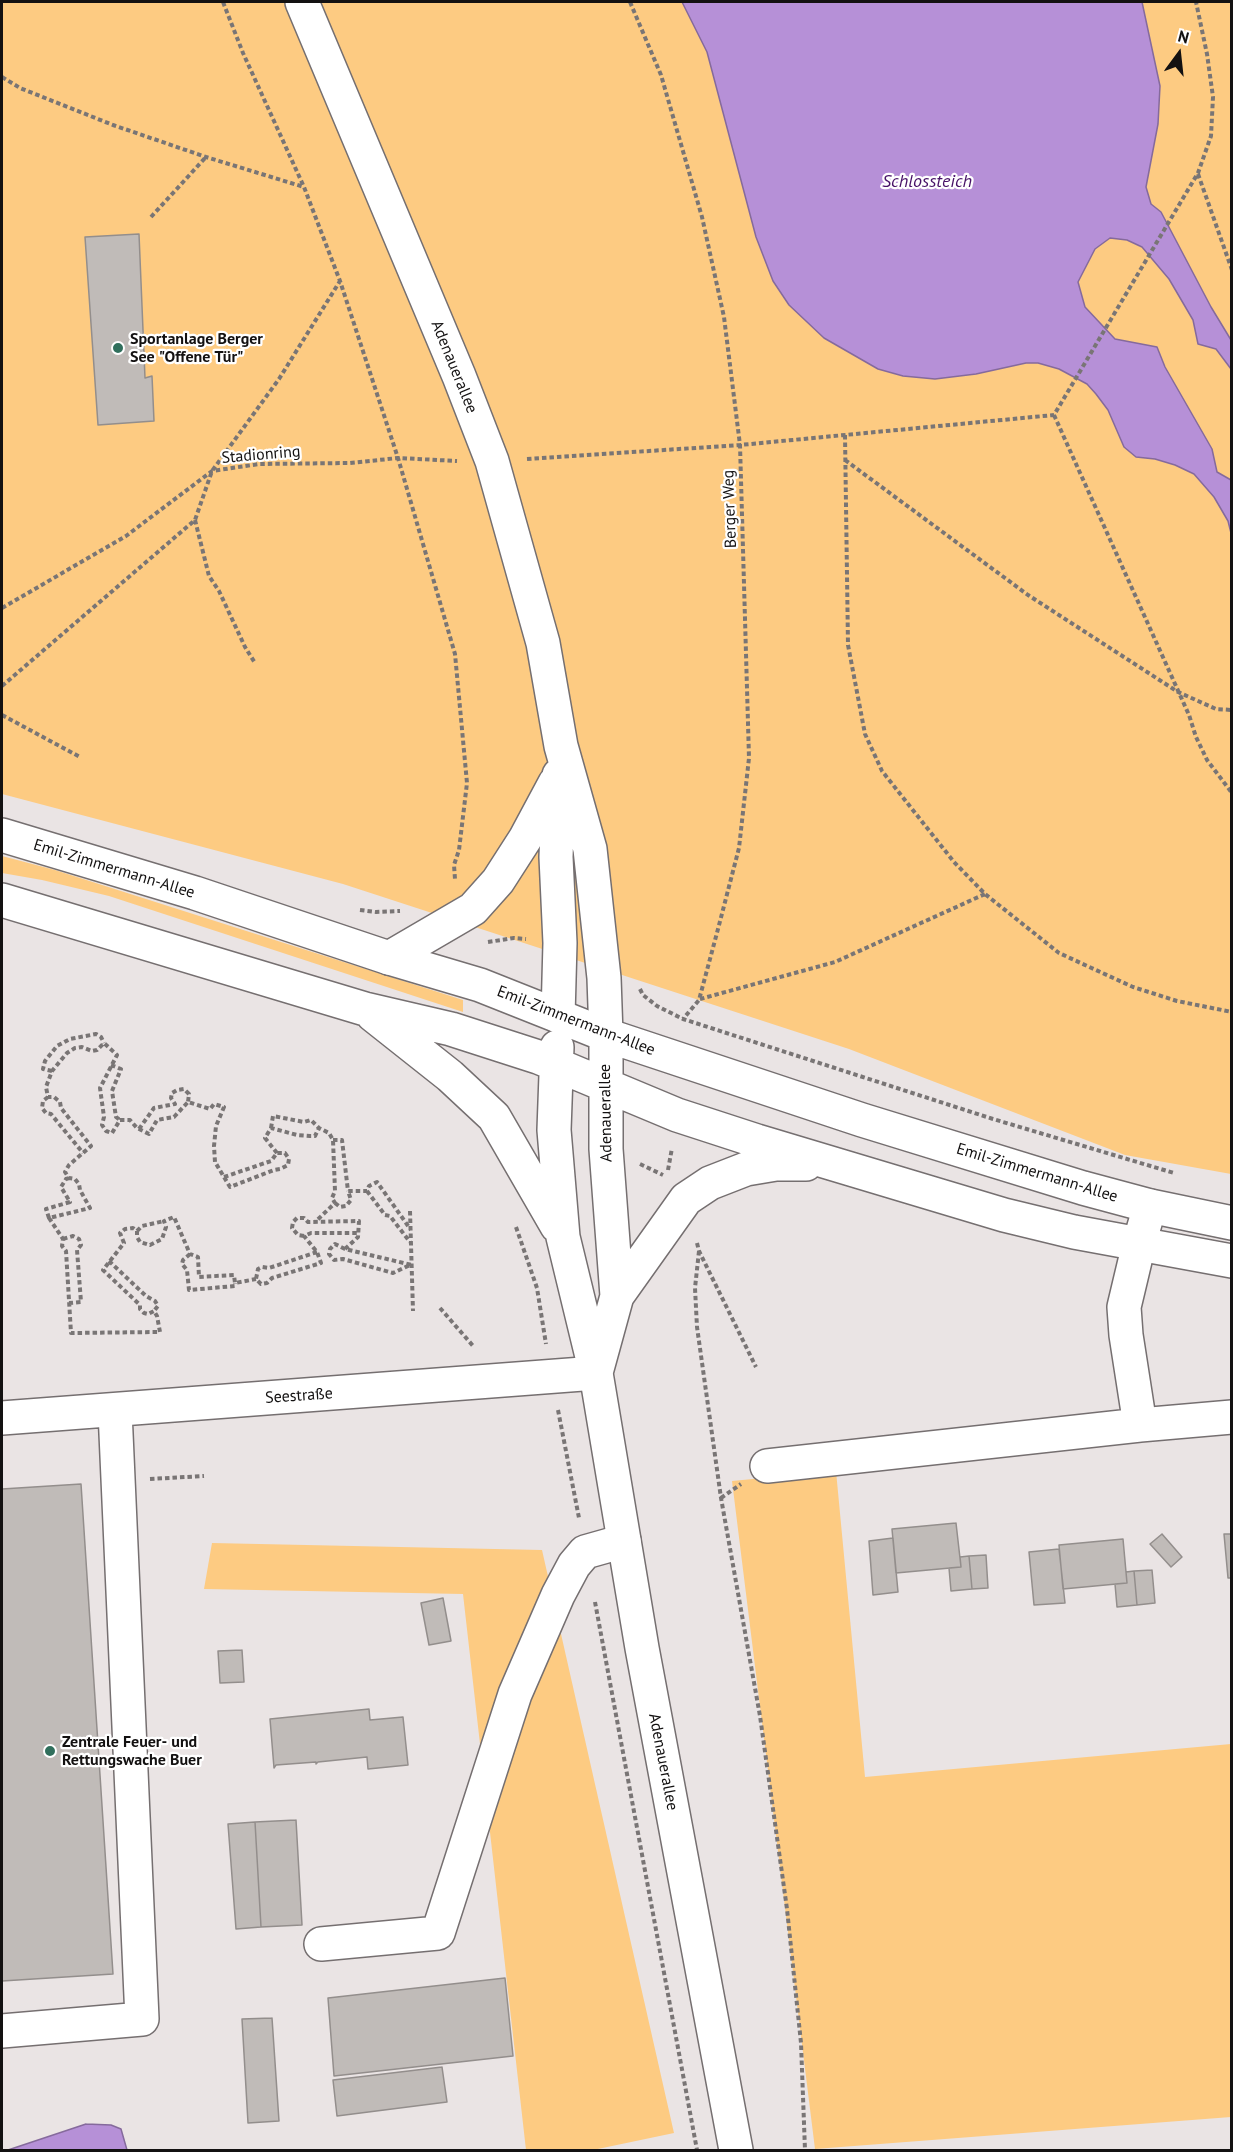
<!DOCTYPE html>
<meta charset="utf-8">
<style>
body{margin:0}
#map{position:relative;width:1233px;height:2152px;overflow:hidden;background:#eae4e4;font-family:"PT Sans",sans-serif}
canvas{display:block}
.frame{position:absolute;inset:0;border:3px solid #131111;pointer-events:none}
.north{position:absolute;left:1149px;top:24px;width:60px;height:60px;-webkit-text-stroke:4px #fff;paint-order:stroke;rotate:15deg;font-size:16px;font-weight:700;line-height:24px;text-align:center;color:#131111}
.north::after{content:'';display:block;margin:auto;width:21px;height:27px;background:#131111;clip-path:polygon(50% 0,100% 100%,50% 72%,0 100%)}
</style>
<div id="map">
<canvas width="1233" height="2152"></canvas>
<div class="frame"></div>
<div class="north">N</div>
</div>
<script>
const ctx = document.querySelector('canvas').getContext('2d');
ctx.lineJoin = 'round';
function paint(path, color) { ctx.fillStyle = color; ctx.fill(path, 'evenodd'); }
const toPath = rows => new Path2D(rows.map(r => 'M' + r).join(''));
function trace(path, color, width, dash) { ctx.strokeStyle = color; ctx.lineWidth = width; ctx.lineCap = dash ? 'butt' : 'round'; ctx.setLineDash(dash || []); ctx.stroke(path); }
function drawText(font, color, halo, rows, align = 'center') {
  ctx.font = font + ' "PT Sans",sans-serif'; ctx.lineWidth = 4.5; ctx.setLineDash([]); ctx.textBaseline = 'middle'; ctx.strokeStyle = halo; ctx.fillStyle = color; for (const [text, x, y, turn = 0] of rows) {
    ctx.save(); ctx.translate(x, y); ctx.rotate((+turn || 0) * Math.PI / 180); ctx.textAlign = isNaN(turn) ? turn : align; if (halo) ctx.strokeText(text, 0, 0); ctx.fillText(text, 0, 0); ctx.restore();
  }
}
paint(toPath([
 [2,2,1231,2,1231,1174,1125,1155,849,1049,343,884,2,794],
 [2,856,55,870,463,1000,463,1012,109,896,42,880,2,873],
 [836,1471,865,1777,1231,1744,1231,2117,815,2149,732,1481],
 [212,1543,542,1550,674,2133,593,2150,526,2150,463,1594,204,1589]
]), '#fdcb82');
const water = toPath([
 [682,2,1142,2,1160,86,1158,124,1146,187,1151,204,1161,212,1211,307,1231,340,1231,369,1216,349,1198,344,1193,320,1169,279,1142,247,1127,240,1110,238,1095,249,1078,282,1085,307,1115,339,1157,347,1165,367,1212,449,1217,472,1231,480,1231,533,1228,521,1214,497,1194,474,1175,465,1155,459,1136,457,1124,447,1108,410,1096,394,1087,384,1059,369,1038,363,1026,363,976,374,935,379,903,376,878,369,824,338,789,305,773,281,756,237,707,52,682,2],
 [86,2124,111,2125,121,2129,127,2150,8,2150,86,2124]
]);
paint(water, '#b690d7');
trace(water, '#856a9c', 1.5);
const building = toPath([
 [139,234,145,378,152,376,154,421,98,425,85,237,139,234],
 [81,1484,113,1974,2,1981,2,1489,81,1484],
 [956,1523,961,1567,896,1573,892,1529,956,1523],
 [1162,1534,1182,1557,1171,1567,1150,1544,1162,1534],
 [1224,1534,1232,1534,1232,1578,1228,1578,1224,1534],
 [893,1538,898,1592,873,1595,869,1541,893,1538],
 [1123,1539,1127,1583,1063,1589,1059,1545,1123,1539],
 [1059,1549,1065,1603,1034,1605,1029,1552,1059,1549],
 [986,1555,988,1588,972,1589,969,1556,986,1555],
 [969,1556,972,1589,951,1591,949,1568,961,1567,960,1557,969,1556],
 [1152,1570,1155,1603,1137,1605,1134,1571,1152,1570],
 [1134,1571,1137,1605,1117,1607,1115,1584,1127,1583,1126,1572,1134,1571],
 [443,1598,451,1641,429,1645,421,1603,443,1598],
 [242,1650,244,1682,220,1683,218,1651,242,1650],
 [369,1709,370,1720,403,1717,408,1765,368,1769,367,1757,318,1762,316,1764,316,1762,276,1765,274,1768,270,1719,369,1709],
 [296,1820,302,1925,261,1927,255,1822,296,1820],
 [255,1822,261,1927,236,1929,228,1824,255,1822],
 [505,1978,513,2056,334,2076,328,1998,505,1978],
 [272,2018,279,2121,248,2123,242,2019,272,2018],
 [442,2067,447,2102,337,2116,333,2080,442,2067]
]);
paint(building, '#c0bbb8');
trace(building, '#938e8c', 1.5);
const minor = toPath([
 [302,2,459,376,492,461,543,643,561,746,590,849,604,978,606,1035],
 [389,958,473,909,498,881,525,839,555,783],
 [558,1016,560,943,556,857,559,775],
 [2,1418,596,1373],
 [1140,1425,1126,1335,1124,1307,1139,1244,1150,1206],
 [767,1466,1140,1425,1232,1417],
 [321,1944,438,1933,515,1694,558,1595,574,1565,585,1552,624,1541],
 [2,2031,142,2019,115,1411]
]);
const major = toPath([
 [2,835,195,893,389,958,480,985,606,1035,862,1120,1083,1188,1150,1206,1232,1223],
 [2,900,365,1009,451,1029,538,1057,677,1115,757,1141,1004,1215,1074,1232,1232,1261],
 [373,1015,450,1076,494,1117,557,1226],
 [557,1047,554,1130,563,1237,596,1373,642,1648,736,2150],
 [617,1296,686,1199,710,1183,746,1169,776,1164,806,1164],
 [597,1369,617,1296,606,1149,606,1035]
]);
trace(minor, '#756f70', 36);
trace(major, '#756f70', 36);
trace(toPath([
 [223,2,243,53,304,187,340,281,398,458,455,654,467,783,459,850,454,865,455,879],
 [630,2,661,75,702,217,724,317,740,445,749,758,739,848,718,929,699,1000,683,1019],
 [2,77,20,88,113,125,206,157,304,187],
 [1198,174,1232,270],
 [151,217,206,157],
 [1054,415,1189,715,1196,737,1207,760,1232,793],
 [845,435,848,645,865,734,882,771,954,862,985,894,1059,953,1133,987,1177,1001,1232,1012],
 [527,459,740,445,1054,415,1198,173,1211,136,1213,97,1207,54,1196,2],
 [845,460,1028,595,1178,692,1216,709,1232,710],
 [195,520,209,576,219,591,245,647,255,663],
 [2,608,126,536,212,471,259,464,350,463,398,458,457,461],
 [2,686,195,520,212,471,279,379,340,281],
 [2,715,80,757],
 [360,910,376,912,400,911],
 [488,942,514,938,526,939],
 [640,989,643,995,657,1006,683,1019,993,1119,1174,1173],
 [700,999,835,962,985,894],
 [111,1065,121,1069,112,1091,116,1117,120,1120],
 [52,1071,43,1069,45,1061,57,1046,70,1039,96,1034,101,1037,104,1043],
 [48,1097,43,1101,42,1108,46,1113,51,1114,83,1153],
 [271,1128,273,1116,304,1122,311,1120,319,1128],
 [139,1129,154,1108,175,1104,171,1098,172,1093,177,1090,184,1089,189,1094,188,1102],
 [333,1140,342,1140,348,1191],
 [277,1153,265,1138,271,1128,297,1135,310,1136,315,1136,319,1128,329,1133,333,1140,335,1191,332,1198,335,1203,315,1222],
 [640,1164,663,1175],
 [668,1170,672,1148],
 [224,1177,271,1161,277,1153,285,1153,289,1159,288,1165,280,1169,274,1170,230,1187,215,1162,214,1146,216,1126,224,1107,214,1104,210,1109,188,1102,174,1117,157,1120,149,1134,137,1128,130,1120,120,1120,112,1133,106,1131,102,1125,104,1117,100,1088,117,1055,104,1043,97,1050,92,1051,82,1047,75,1048,67,1053,52,1071,46,1087,48,1097,54,1097,60,1102,61,1108,91,1146,69,1165,65,1172,69,1178,75,1179,79,1184,80,1190,90,1208,49,1218,63,1239,62,1246,66,1251,71,1333,160,1332,157,1316,154,1311,148,1314,144,1313,140,1309,140,1305,103,1270,124,1243,120,1233,125,1229,133,1228,137,1231,137,1237,140,1242,150,1245,162,1239,166,1227,164,1221,174,1217,190,1254,198,1257,199,1277,234,1275,235,1283,256,1279],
 [367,1191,385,1215,390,1216,410,1242],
 [335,1203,340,1207,346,1206,351,1200,348,1191,367,1191,369,1186,377,1182,411,1230],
 [410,1211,413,1311],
 [49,1218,46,1209,70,1202,61,1187,66,1179,69,1178],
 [516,1227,537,1288,546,1344],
 [137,1231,142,1226,164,1221],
 [304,1236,298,1235,292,1228,293,1222,297,1218,304,1218,308,1222,359,1221,358,1237,345,1249,412,1265],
 [63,1239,73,1236,79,1239,81,1245,77,1250,81,1302,69,1303],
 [697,1243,699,1251,756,1367],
 [345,1249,335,1244,330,1249,329,1254,334,1260,343,1259,393,1273,410,1265],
 [699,1251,695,1288,697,1327,721,1498,760,1716,787,1909,801,2043,805,2150],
 [317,1252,269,1268,262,1267,258,1269,256,1279,261,1284,267,1283,272,1278,321,1263,317,1252,304,1236,311,1233,359,1233],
 [190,1254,183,1260,182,1264,187,1270,189,1290,235,1286,235,1283],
 [109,1261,146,1296,155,1301,158,1306,154,1311],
 [440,1308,474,1347],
 [558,1410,579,1518],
 [150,1479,204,1476],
 [721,1498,741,1484],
 [595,1602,697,2150]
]), '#797575', 4, [4.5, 3]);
trace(minor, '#fff', 33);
trace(major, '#fff', 33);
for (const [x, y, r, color] of [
 [118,348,6,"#306f5c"],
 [50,1751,6,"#306f5c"]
]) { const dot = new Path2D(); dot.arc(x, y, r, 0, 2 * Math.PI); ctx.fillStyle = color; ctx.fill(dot); trace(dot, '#fff', 2); }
drawText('bold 16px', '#131111', '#fff', [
 ["Sportanlage Berger",130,339],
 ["See \"Offene Tür\"",130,357],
 ["Zentrale Feuer- und",62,1742],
 ["Rettungswache Buer",62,1760]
], 'left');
drawText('16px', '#131111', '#fff', [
 ["Adenauerallee",454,367,68],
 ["Stadionring",261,455,-5],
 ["Berger Weg",730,509,-92],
 ["Emil-Zimmermann-Allee",114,869,17],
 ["Emil-Zimmermann-Allee",576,1021,21],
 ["Adenauerallee",606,1113,-91],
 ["Emil-Zimmermann-Allee",1037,1173,17],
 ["Seestraße",299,1396,-4],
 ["Adenauerallee",663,1762,79]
]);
drawText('italic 18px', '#471267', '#fff', [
 ["Schlossteich",927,182]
]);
</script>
